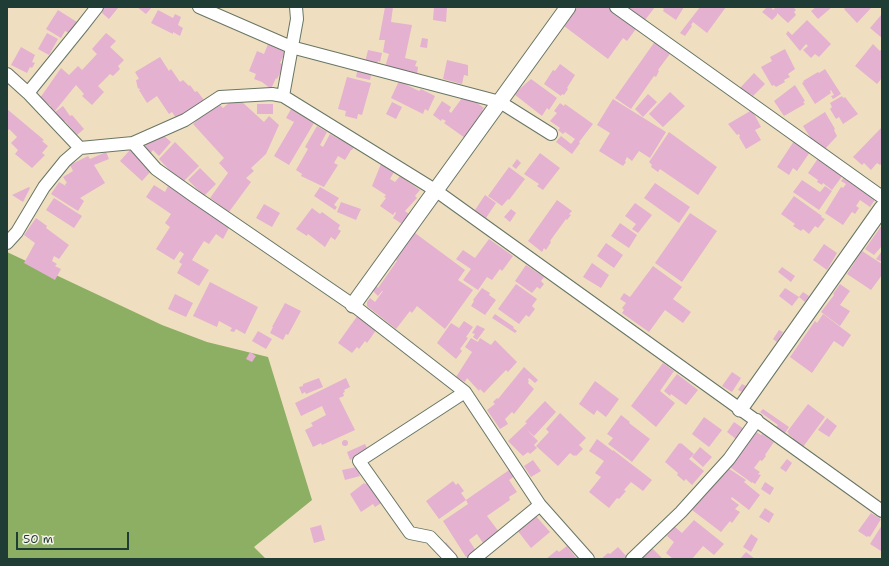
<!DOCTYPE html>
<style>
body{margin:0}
#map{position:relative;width:889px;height:566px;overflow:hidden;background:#efdfc0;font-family:"Shantell Sans",sans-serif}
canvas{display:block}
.frame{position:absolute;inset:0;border:8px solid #1f3d34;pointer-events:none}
.scale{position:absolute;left:16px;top:532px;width:113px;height:18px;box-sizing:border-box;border:2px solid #1f3d34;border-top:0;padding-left:5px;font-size:12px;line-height:14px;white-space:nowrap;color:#1f3d34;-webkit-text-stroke:3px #f7f3e8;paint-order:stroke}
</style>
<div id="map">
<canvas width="889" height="566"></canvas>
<div class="frame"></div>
<div class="scale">50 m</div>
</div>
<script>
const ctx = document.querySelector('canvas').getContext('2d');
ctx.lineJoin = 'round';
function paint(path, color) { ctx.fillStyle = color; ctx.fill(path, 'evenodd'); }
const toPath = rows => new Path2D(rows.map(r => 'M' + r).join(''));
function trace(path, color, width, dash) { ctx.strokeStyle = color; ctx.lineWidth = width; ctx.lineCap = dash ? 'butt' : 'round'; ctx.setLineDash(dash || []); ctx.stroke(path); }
paint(toPath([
 [7,252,162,325,207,342,268,357,312,500,254,547,266,559,7,559]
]), '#8caf63');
paint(toPath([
 [104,7,117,7,118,8,109,19,102,13],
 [137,7,152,7,146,14],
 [385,7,393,7,391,22,412,25,405,58,417,61,415,66,418,67,417,75,385,67,389,54,383,52,385,40,379,40],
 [434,7,447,7,446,22,433,20],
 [578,7,608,7,636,29,627,41,623,38,608,59,564,26],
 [628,7,655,7,645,20],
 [661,7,684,7,676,20,663,11,664,9],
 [700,7,726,7,707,33,693,22,691,25,692,26,685,36,680,33],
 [767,7,771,7,773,10,776,7,793,7,796,10,794,12,796,15,788,23,777,13,777,15,772,20,762,12],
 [816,7,832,7,818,19,811,11],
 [846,7,872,7,857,23,844,9],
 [58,10,77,22,72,30,71,29,69,33,65,31,61,38,46,29],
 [158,10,173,18,175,14,181,17,178,25,183,28,180,36,173,32,173,34,151,23],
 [882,14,882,38,870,28],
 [807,20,831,44,819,57,815,54,811,58,803,50,808,46,806,44,800,51,786,34,788,31,792,35],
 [47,33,58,39,49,55,38,49],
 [106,33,116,41,110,47,124,60,118,66,120,69,113,76,110,74,98,86,104,92,92,105,82,96,84,94,76,85,55,111,50,107,51,106,40,98,61,68,69,75,78,66,82,70,97,54,92,49],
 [422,38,428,39,427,48,420,47],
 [656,40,672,51,658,70,659,71,656,77,654,76,631,109,615,98],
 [268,44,285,52,280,63,284,65,277,79,276,78,271,89,262,82,254,79,256,74,249,71,257,51,264,54],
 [873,44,880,51,882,48,882,78,877,84,855,66],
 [21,47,35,55,32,62,35,63,32,68,30,67,27,73,11,65],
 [785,49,795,69,788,74,790,77,784,80,785,82,776,87,774,85,772,86,761,67,772,61,770,57],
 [368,50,382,53,380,62,378,61,377,65,365,62],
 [160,57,169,71,171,69,180,82,183,80,189,86,190,85,195,92,197,91,204,100,176,118,172,112,169,114,157,96,147,103,139,90,140,90,139,88,138,89,136,80,139,79,135,72],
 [447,60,468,65,468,76,464,75,462,84,443,79],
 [560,64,575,75,567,88,568,89,564,95,562,94,561,96,544,84,553,70,555,71],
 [358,68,372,71,370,80,356,77],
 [825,69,841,94,833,99,831,96,834,95,831,90,830,91,831,93,815,104,802,83,804,82,803,81,818,72,819,73],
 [754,73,765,84,753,96,751,94,749,96,740,88],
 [347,77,371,83,362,115,358,114,357,119,345,116,346,111,338,109],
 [531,79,557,98,549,110,547,108,542,116,514,94],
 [399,81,419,91,421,89,435,96,428,111,425,109,423,114,391,98],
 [795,85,805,101,803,102,805,104,784,116,774,101],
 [670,92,685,106,663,127,649,114],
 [465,94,484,108,482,110,484,111,465,138,444,123,446,121,442,119,441,121,433,115,442,101,451,107,449,111,451,113],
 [648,94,657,102,643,117,635,109],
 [842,96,843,98,845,97,858,114,843,124,839,117,836,119,830,109,832,107,830,103],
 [613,99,666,132,650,158,639,151,632,161,627,157,625,161,626,162,623,166,599,151,610,133,597,125],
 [241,101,264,122,269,116,279,125,266,154,251,168,254,171,246,178,251,182,229,212,210,198,228,173,219,163,224,158,193,124,214,104,219,104,223,108,230,102],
 [392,102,402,107,396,119,386,114],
 [560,103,564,106,565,104,593,124,579,142,580,143,572,154,556,142,561,136,571,144,575,139,565,132,563,134,558,130,560,128,550,121,557,113,554,111],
 [257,104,273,104,273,114,257,114],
 [63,106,70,116,72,115,84,129,77,135,65,121,63,123,55,112],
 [7,109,44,140,42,141,48,146,42,153,45,155,32,168,15,154,18,150,11,143,17,137,9,129,7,132],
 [291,109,314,123,289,165,274,156,294,122,286,118],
 [752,110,761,127,755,130,761,140,746,149,739,137,740,136,739,134,737,135,728,124],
 [825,112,835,129,834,130,837,136,824,150,815,145,803,126],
 [317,126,327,132,320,145,323,147,330,134,354,147,352,150,351,150,345,160,338,156,334,163,338,165,324,187,301,176,302,174,296,170,308,149,305,147],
 [882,127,882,163,880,165,877,163,871,170,864,163,862,165,853,157],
 [669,132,717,167,698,195,660,169,658,172,651,167,652,165,649,162],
 [162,134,171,142,159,156,153,150,150,154,146,153,145,141],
 [794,141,810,152,797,171,793,168,789,175,777,167],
 [175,142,199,166,182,183,159,159],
 [130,150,152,170,142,181,120,161],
 [106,152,109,159,94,165,105,183,80,198,84,201,78,211,51,194,59,182,66,186,65,184,67,183,63,177,73,171,70,165,88,156,90,159],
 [540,153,560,168,543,190,537,186,539,184,524,174],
 [819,157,843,175,832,190,823,183,822,185,817,182,818,180,808,173],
 [517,159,521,163,516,169,512,166],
 [381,164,394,172,390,179,395,182,400,176,420,190,415,196,417,198,405,211,409,214,402,224,393,218,396,213,395,212,393,215,380,206,386,198,384,197,386,195,372,186],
 [509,167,525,179,509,200,508,199,502,206,488,196],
 [200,168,216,184,204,196,188,180],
 [845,176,876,198,870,207,860,200,856,206,859,208,855,214,852,212,843,225,825,213,841,187,843,188,846,184,841,181],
 [802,180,820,192,825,186,832,191,819,210,793,192],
 [655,183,690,207,679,223,644,198],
 [154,185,165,192,168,186,230,226,223,239,216,234,209,244,204,241,192,260,209,270,199,286,177,273,182,264,179,262,184,254,180,251,174,260,156,249,170,227,165,223,171,214,146,197],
 [29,187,30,188,23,202,12,195],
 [320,187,339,198,334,205,337,207,335,210,314,196],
 [485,195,496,203,486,218,475,210],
 [794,196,822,216,821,217,825,219,818,228,815,226,809,234,803,229,801,231,793,226,795,224,781,214],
 [54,198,82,216,74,228,46,210],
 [557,200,572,211,569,214,571,215,567,220,566,219,550,241,551,242,546,250,544,248,542,252,528,241],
 [341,202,361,209,356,220,337,212],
 [635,203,652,215,638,233,632,229,636,224,625,216],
 [264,204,280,213,272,227,256,218],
 [312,208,320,214,322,212,340,225,338,229,341,231,335,240,331,237,325,247,308,234,307,236,296,229],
 [511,209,516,213,510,222,504,217],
 [690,213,717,231,682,282,655,263],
 [36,218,47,226,46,228,69,245,59,259,54,256,52,261,57,264,55,266,61,269,55,280,24,263,35,243,24,235],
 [620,223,637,235,629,248,611,236],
 [882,225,882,246,874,255,865,249],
 [415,233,465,270,458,280,473,290,445,329,417,306,412,313,410,311,396,329,367,306,367,302,370,298,375,302,383,291,382,291,378,296,373,291,376,286,378,288,397,261,396,260],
 [489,239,513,256,502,271,500,269,492,280,487,277,478,290,463,280,471,269,456,259,463,250,475,258],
 [606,243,623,255,614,268,597,256],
 [824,244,837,253,827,270,813,260],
 [862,251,882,264,882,275,871,290,847,274],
 [882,251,882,262,876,259],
 [592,263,609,275,601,288,583,277],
 [526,265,544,277,541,281,544,284,540,289,537,287,532,293,515,281],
 [653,266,682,287,673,299,691,312,683,323,665,310,649,332,622,313,624,310,622,308,626,303,620,299,624,293,630,297],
 [782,267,795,276,791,282,778,272],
 [210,282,258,307,245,334,236,329,234,332,230,331,232,328,219,321,217,327,193,316],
 [516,284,537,299,532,306,535,309,529,317,526,315,519,324,498,309],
 [840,284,850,291,840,305,850,311,840,326,821,312,834,295,833,294],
 [482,288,490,293,489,295,496,300,485,315,471,306,474,301,473,300],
 [785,288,799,297,792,306,779,296],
 [803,292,809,296,805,302,799,297],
 [175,294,193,303,186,317,168,309],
 [285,303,301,311,288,335,286,334,283,340,270,333,273,327,272,327],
 [495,314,514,327,513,328,517,331,515,333,492,318],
 [823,314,851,335,843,347,834,341,812,373,790,357,815,321,817,323],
 [358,315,377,329,367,343,365,341,359,349,357,347,352,353,338,343],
 [464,321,473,327,466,337,468,338,460,349,462,351,456,359,437,343,451,323,459,328],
 [477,325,485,329,477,340,473,337,475,334,472,333],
 [779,330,783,332,777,342,773,339],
 [258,331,272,339,266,349,252,341],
 [471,338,478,342,480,338,491,345,495,340,517,362,508,372,506,370,484,393,480,389,479,391,467,378,465,382,456,377,472,352,465,347],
 [250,352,256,356,252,362,246,359],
 [663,363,674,371,660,391,675,403,656,427,631,406],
 [524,367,538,380,535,383,529,378,528,380,529,381,528,383,534,389,514,414,512,412,505,419,508,424,500,429,487,410,495,404,493,402,497,398,498,399],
 [732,372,741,378,732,392,722,386],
 [677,374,698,390,686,405,671,394,670,396,664,391],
 [319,378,323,387,306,394,305,392,302,394,299,387,303,386,303,384],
 [346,378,350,387,344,390,345,392,343,393,344,396,339,398,355,430,322,445,321,443,313,447,305,430,313,426,311,423,326,415,322,406,301,416,295,403],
 [595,381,619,399,606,417,597,410,594,415,579,404],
 [742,384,746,386,742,392,738,390],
 [545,401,556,412,534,436,527,430,538,441,534,445,537,448,530,454,528,452,523,456,508,441,527,423,525,422],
 [808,404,825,417,803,447,792,439,793,438,788,434,789,433,787,432],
 [763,409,789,427,785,433,776,427,778,425,760,412],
 [560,413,586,438,579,445,583,449,576,456,575,455,574,456,570,453,558,466,536,446,549,432,546,429],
 [621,415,630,422,629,423,650,439,632,462,608,444,613,438,607,434],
 [704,417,722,430,709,447,692,434],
 [827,418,837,426,829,437,818,430],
 [734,422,744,429,736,439,727,432],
 [756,432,761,435,762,434,774,442,765,455,766,456,762,461,760,460,754,468,760,472,758,474,761,475,755,484,752,482,752,483,730,467],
 [597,439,613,451,613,450,652,480,643,491,631,482,624,490,626,491,619,499,617,498,609,508,589,492,601,477,595,473,604,461,589,451],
 '342 443a3 3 0 1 1 6 0a3 3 0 1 1-6 0Z',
 [679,443,680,444,681,443,694,454,689,459,704,471,692,485,686,479,684,481,677,475,678,473,665,462],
 [365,444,369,452,350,460,347,452],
 [700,447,712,457,703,467,692,457],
 [787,459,792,463,786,472,780,468],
 [533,460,541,471,531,477,524,466],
 [357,467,360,476,345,480,342,470],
 [512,468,516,475,509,480,517,492,509,497,510,500,487,516,499,532,483,543,477,534,469,540,476,551,466,557,443,521,468,504,466,500],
 [728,468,746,480,744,482,760,495,749,510,732,497,731,499,739,505,735,509,740,512,732,523,730,521,721,532,692,510,705,495,704,494],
 [453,481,456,485,458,483,464,491,461,493,466,500,439,519,426,501],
 [370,482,383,502,375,507,373,504,361,512,350,494,364,483,365,484],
 [765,482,774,488,770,495,761,489],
 [765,508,774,514,769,523,759,517],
 [871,513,881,519,870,537,868,536,867,537,858,531],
 [535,515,550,532,531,548,517,530],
 [694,520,724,544,714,555,703,546,692,559,673,559,666,553,674,542,667,536,675,527,682,533],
 [321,525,325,540,314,543,310,528],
 [882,525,882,548,881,551,870,544],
 [751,534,758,539,751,552,743,547],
 [446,542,460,559,455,559,443,545],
 [567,546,577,559,546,559,557,550,559,552],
 [618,547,627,557,624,559,601,559,608,553,610,554],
 [652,548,663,559,640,559],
 [746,552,755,559,740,559]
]), '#e4b1d0');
const minor = toPath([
 [199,7,291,47,500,102,551,134],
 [296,7,297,19,283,96,435,190,882,511],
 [616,7,882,197],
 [7,74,28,93,80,148],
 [28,93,83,25,97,7],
 [133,143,185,120,220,97,272,94,283,96],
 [7,243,17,232,44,187,65,161,80,148,133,143,156,169,194,196,353,305,465,392,540,505,588,559],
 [451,559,430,537,410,533,359,461,465,392],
 [474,559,540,505],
 [632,559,681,512,729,459,757,420]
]);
const tertiary = toPath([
 [353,305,568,7],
 [740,409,882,208]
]);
trace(minor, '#687665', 14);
trace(tertiary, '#687665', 17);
trace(minor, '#fff', 12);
trace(tertiary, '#fff', 15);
</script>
